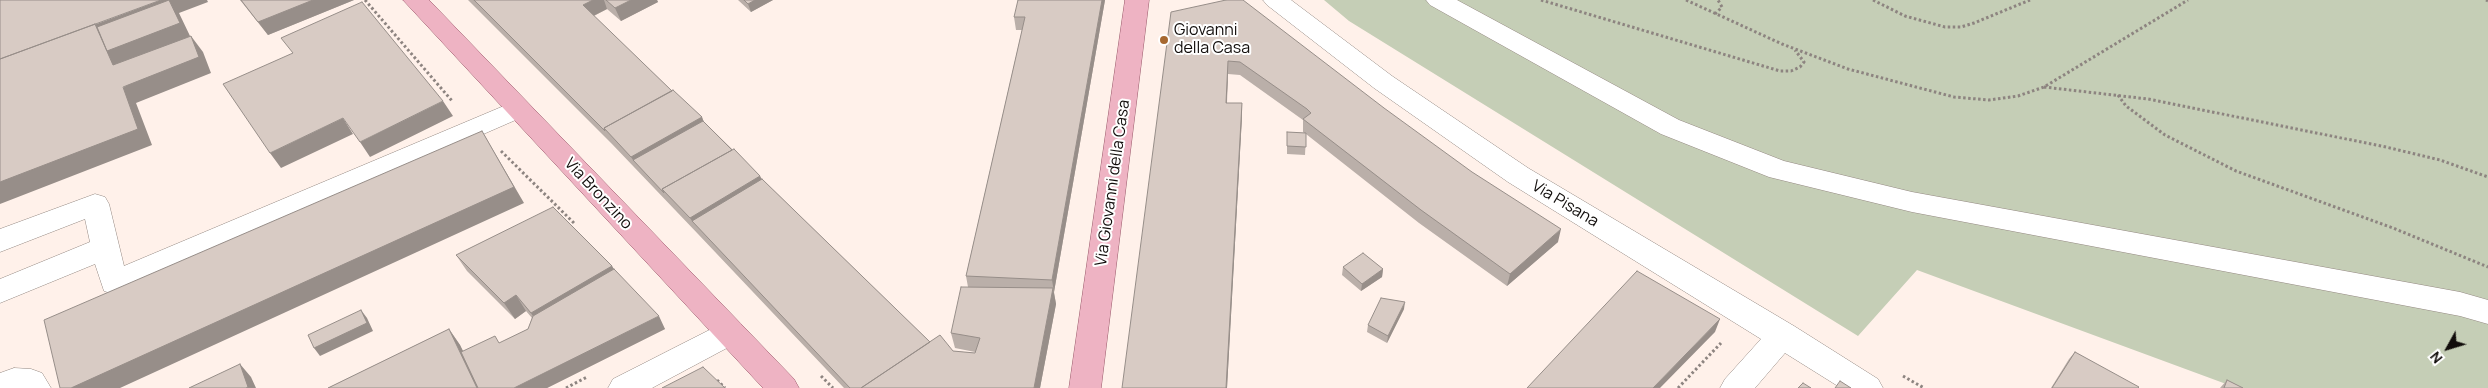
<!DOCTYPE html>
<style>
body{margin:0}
#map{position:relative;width:2488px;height:388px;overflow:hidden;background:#fff1ea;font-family:Manrope,sans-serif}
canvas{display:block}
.north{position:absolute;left:2423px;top:323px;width:50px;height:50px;-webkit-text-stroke:4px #fff;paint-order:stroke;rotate:231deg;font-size:14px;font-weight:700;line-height:20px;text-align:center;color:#110d0b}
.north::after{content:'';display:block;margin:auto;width:18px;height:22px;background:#110d0b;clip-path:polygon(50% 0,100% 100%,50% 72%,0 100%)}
</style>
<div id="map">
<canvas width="2488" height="388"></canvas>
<div class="north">N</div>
</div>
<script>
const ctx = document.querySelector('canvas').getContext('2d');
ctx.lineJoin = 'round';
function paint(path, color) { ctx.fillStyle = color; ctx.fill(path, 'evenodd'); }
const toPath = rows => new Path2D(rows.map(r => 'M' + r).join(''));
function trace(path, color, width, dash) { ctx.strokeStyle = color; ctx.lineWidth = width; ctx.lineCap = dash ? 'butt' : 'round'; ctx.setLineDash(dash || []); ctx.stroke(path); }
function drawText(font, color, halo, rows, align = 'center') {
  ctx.font = font + ' Manrope,sans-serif'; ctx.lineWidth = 4; ctx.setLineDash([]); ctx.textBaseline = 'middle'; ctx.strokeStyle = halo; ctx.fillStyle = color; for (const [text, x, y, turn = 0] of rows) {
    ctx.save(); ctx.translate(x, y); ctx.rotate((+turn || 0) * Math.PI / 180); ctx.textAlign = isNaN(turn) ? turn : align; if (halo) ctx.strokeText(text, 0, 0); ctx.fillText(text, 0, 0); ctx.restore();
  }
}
paint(toPath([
 [1324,0,2488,0,2488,388,2237,388,1917,270,1858,336,1349,21]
]), '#c5ceb6');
const minor = toPath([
 [1263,0,1291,0,1392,76,1528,168,1794,326,1878,379,1883,388,1841,388,1785,353,1755,388,1720,388,1725,379,1761,339,1508,182,1374,88,1267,5,1263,0],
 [1426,0,1457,0,1679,120,1784,161,1912,192,2460,292,2488,300,2488,324,2460,316,1912,212,1769,177,1661,134,1430,5,1426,0],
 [518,100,527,103,531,109,527,115,124,291,114,294,104,291,95,264,0,303,0,279,90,242,85,219,0,252,0,229,95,194,105,197,109,204,124,266,518,100],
 [729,320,740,323,744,332,740,341,652,388,608,388,613,379,729,320],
 [14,368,31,369,42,373,51,388,0,388,0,373,14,368]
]);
const major = toPath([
 [403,0,429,0,794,379,799,388,763,388,403,0],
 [1125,0,1149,0,1101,388,1069,388,1125,0]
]);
trace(minor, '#958983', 1);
trace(major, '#995869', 1);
trace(toPath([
 [365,0,453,102],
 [1541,0,1780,71,1791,71,1800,67,1804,62,1795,50],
 [1686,0,1782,44,1848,69,1954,97,1989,100,2018,96,2044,87,2188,0],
 [1873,0,1905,16,1945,27,1961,27,1974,23,2030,0],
 [2486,0,2488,1],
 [1715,14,1722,7,1718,0],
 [2044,87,2148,99,2386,147,2440,160,2488,177],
 [2118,95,2126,106,2165,135,2236,171,2393,228,2488,267],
 [501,151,575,224],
 [821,376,833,388],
 [1903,376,1924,388],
 [717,380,725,388],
 [566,388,587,377],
 [1678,388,1721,343]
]), '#8d8480', 3, [2.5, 2.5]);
paint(minor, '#fff');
paint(major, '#eeb3c3');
paint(toPath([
 [240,0,354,0,268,35],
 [468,0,657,0,658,2,621,21,607,9,594,16,672,91,702,117,703,121,760,176,762,179,930,342,953,351,975,353,975,352,955,348,951,333,968,287,966,276,1022,30,1016,30,1014,17,1105,0,1054,292,1056,304,1040,388,844,388,698,234,612,144],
 [738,0,773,0,751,12],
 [1171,12,1558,242,1507,286,1419,223,1306,134,1305,155,1287,154,1287,132,1304,133,1303,132,1303,120,1240,75,1228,74,1227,103,1242,103,1242,116,1227,388],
 [456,255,612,266,614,269,665,329,547,388,328,388,449,329,460,345,463,351,500,343,528,329,532,318,526,311,515,319,467,271],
 [1343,267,1383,269,1382,277,1361,291,1342,275],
 [1404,309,1387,343,1367,332,1368,325],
 [2075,352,2138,388,2051,388,2069,359],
 [2227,380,2243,388,2220,388]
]), '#baafa9');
paint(toPath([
 [161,0,207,0,208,2,179,13,190,36,126,81,0,60],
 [313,0,354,0,268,35,258,22],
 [593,0,604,0,607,9,589,18,583,5],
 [631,0,657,0,658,2,621,21,615,8],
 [755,0,773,0,751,12,748,4],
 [1102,0,1105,0,1054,292,1052,280],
 [191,36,203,52,211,73,136,103,152,145,0,204,0,182],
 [1228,61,1228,74,1226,116,1226,103],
 [443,101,453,116,370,157,360,142],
 [1242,103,1242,116,1227,388,1226,388],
 [702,117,708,134,633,160,631,157],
 [343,118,353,134,281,168,270,153],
 [482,131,524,203,120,388,71,388],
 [760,176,767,192,692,221,690,218],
 [1561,229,1558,242,1507,286,1510,274],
 [612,266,621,282,541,329,531,313],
 [1383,269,1382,277,1361,291,1362,284],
 [1053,288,1056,304,1040,388,1034,388],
 [516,295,526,311,515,319,504,303],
 [1405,302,1404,309,1387,343,1388,336],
 [361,310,367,318,373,331,320,356,314,348],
 [659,316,665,329,547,388,514,388],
 [1720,319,1715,332,1660,388,1653,388],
 [449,329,460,345,481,388,477,388],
 [240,364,251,377,256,388,246,388]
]), '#978e89');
const building = toPath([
 [0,0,161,0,0,59,0,0],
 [169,0,180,23,107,51,97,27,169,0],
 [241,0,313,0,258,22,241,0],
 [474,0,593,0,583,5,672,91,604,128,605,131,474,0],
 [606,0,631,0,615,8,606,0],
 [744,0,755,0,748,4,744,0],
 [1018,0,1102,0,1052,280,966,276,1025,17,1014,17,1018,0],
 [1226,0,1243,0,1384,108,1472,172,1561,229,1510,274,1421,210,1303,119,1311,113,1307,109,1240,62,1228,61,1226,103,1242,103,1226,388,1122,388,1171,12,1226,0],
 [362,2,443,101,360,142,343,118,270,153,223,84,293,53,281,38,362,2],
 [95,24,113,65,191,36,199,57,123,87,138,129,0,182,0,59,95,24],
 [673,90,702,117,631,157,604,128,673,90],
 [703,121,732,150,662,189,664,193,633,160,703,121],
 [482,131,514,187,71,388,60,388,44,320,482,131],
 [1287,132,1306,133,1306,147,1287,146,1287,132],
 [734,149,760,176,690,218,662,189,734,149],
 [762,179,930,342,861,388,850,388,692,221,762,179],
 [553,207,612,266,531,313,516,295,504,303,456,255,553,207],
 [1363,253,1383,269,1362,284,1343,267,1363,253],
 [614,269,659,316,514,388,478,388,461,352,495,336,499,343,528,329,533,316,614,269],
 [1637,271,1720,319,1653,388,1527,388,1637,271],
 [961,287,1053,288,1034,388,861,388,940,335,953,351,975,353,980,338,951,333,961,287],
 [1381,298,1405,302,1388,336,1368,325,1381,298],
 [361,310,367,323,314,348,308,335,361,310],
 [449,329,477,388,328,388,449,329],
 [2075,352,2139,387,2138,388,2052,388,2075,352],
 [240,364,248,387,246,388,189,388,240,364],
 [703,367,725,388,662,388,703,367],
 [2227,380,2243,388,2224,388,2227,380],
 [1840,381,1851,388,1835,388,1840,381],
 [1803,383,1811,388,1798,388,1803,383]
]);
paint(building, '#d8cbc4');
trace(building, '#978e89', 1);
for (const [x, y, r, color] of [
 [1164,40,5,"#a76830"]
]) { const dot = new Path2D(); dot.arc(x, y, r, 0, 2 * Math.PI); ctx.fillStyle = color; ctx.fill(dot); trace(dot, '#fff', 2); }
drawText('16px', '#110d0b', '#fff', [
 ["Giovanni",1174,31],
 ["della Casa",1174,49]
], 'left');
drawText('16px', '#110d0b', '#fff', [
 ["Via Giovanni della Casa",1113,183,-82],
 ["Via Bronzino",598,194,47],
 ["Via Pisana",1565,204,31]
]);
</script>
